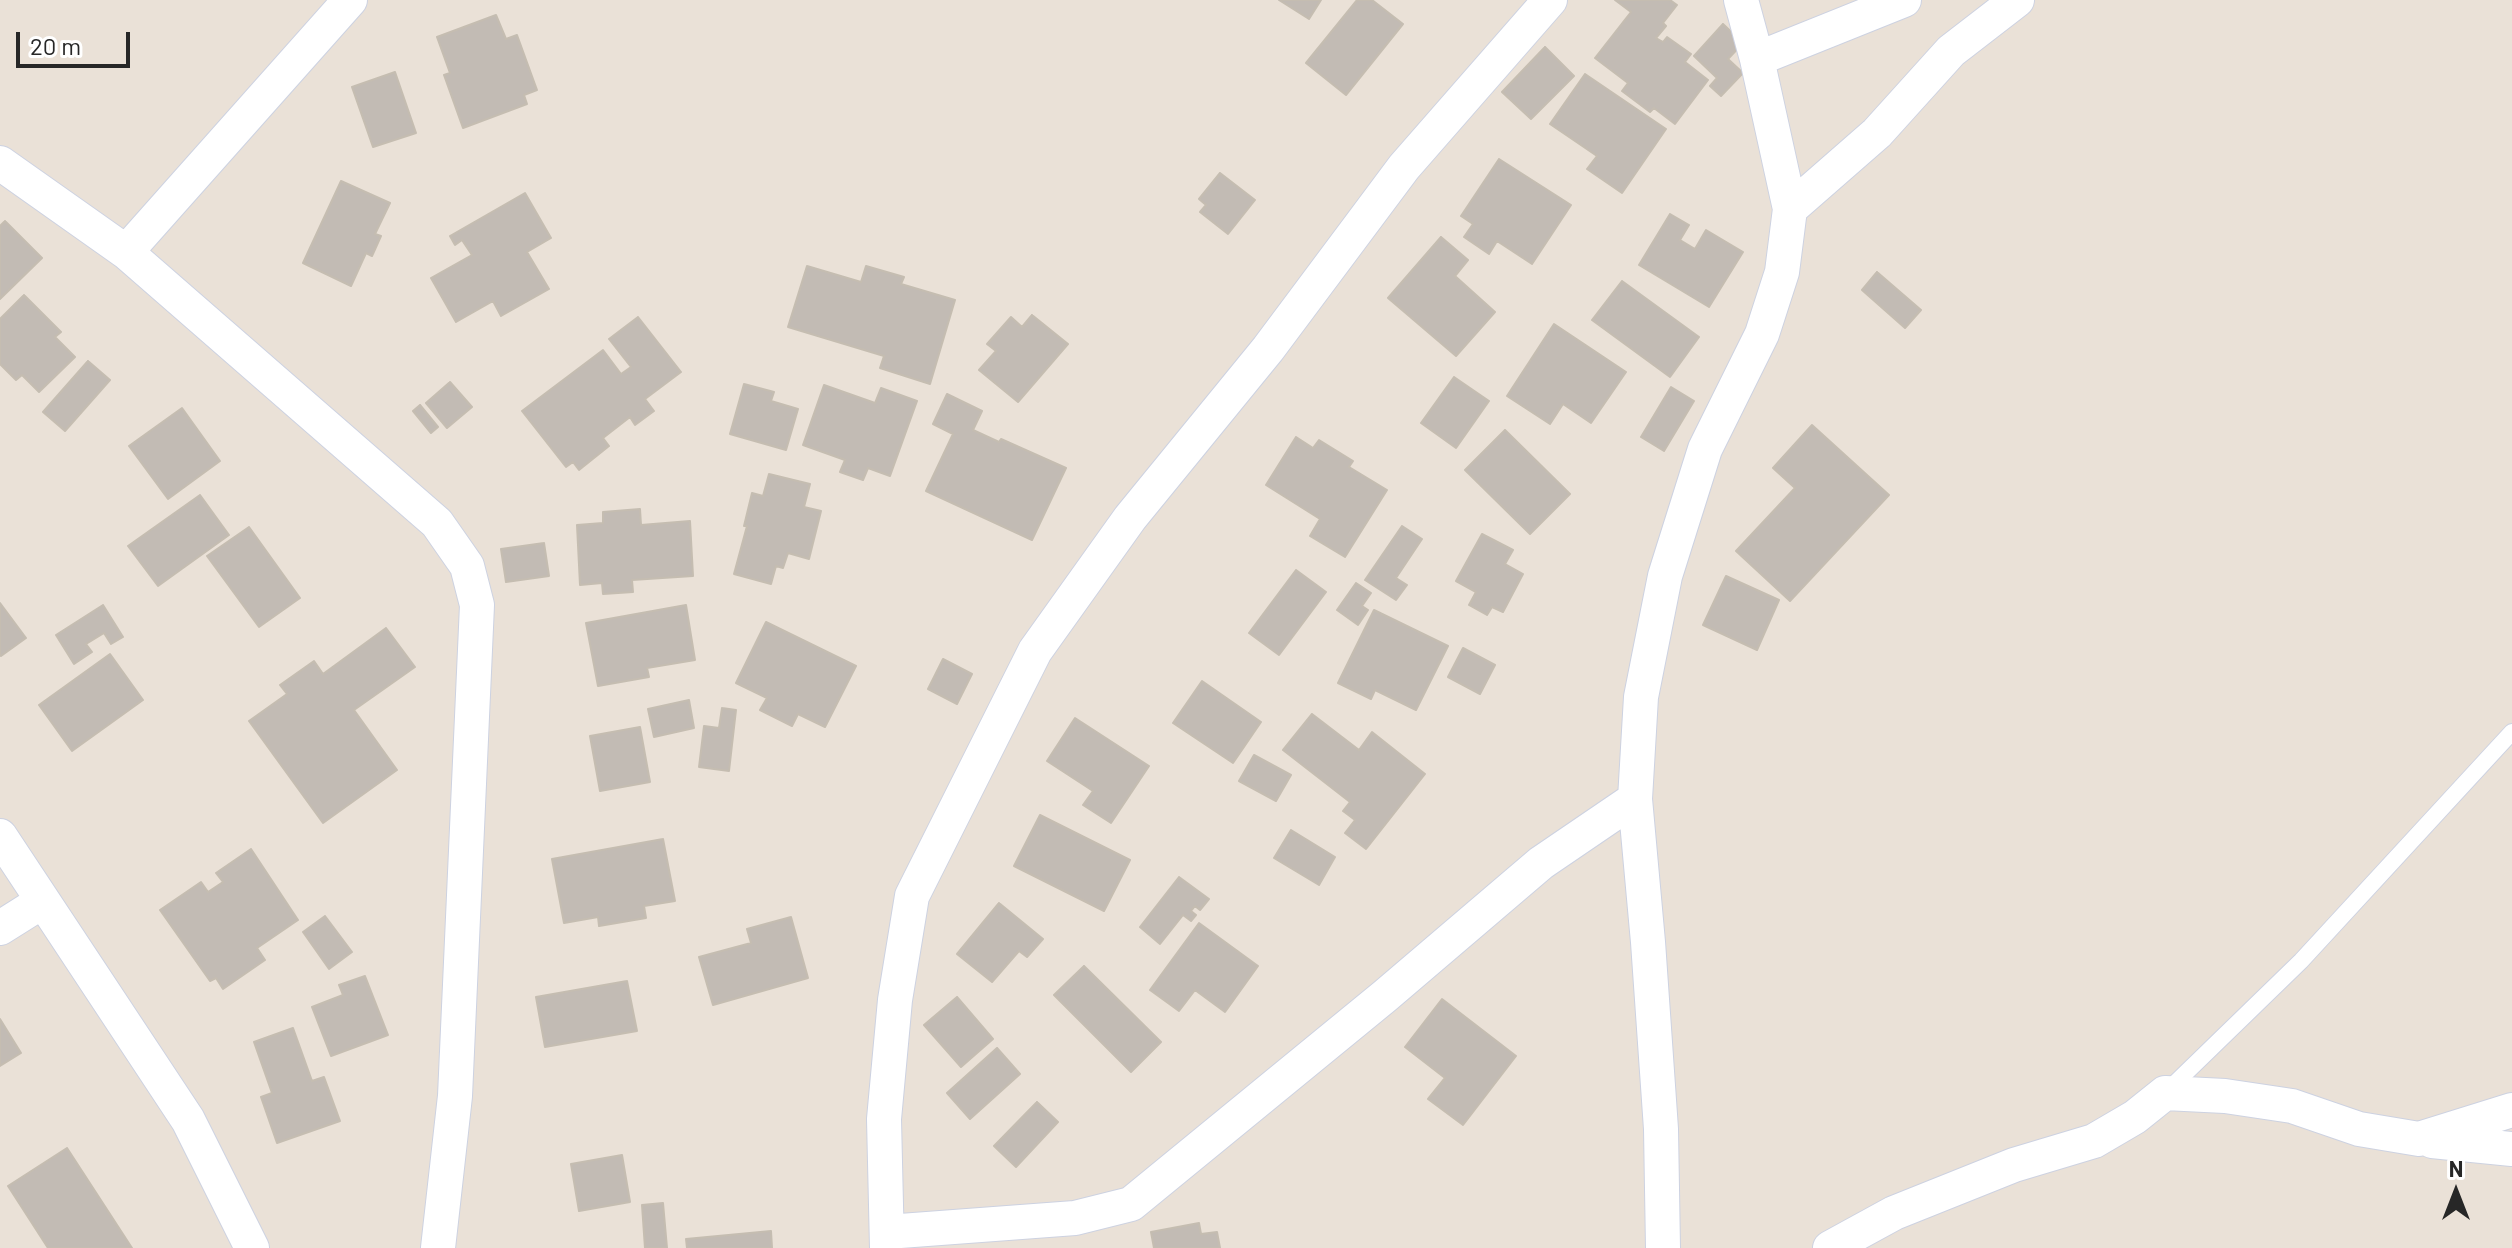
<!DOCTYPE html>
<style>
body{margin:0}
#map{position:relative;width:2512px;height:1248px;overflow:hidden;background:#eae1d7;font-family:Barlow,sans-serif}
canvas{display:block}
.north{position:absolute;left:2416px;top:1152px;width:80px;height:80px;-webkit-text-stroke:6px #fff;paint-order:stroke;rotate:0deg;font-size:22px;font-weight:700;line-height:32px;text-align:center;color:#272727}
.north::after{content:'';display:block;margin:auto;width:28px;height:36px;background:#272727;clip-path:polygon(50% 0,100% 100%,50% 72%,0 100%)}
.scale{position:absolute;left:16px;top:32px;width:114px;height:36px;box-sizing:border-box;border:4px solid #272727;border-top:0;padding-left:10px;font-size:24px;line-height:28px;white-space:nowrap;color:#272727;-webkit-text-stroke:6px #fff;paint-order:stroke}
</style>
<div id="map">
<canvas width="2512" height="1248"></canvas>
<div class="north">N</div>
<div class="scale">20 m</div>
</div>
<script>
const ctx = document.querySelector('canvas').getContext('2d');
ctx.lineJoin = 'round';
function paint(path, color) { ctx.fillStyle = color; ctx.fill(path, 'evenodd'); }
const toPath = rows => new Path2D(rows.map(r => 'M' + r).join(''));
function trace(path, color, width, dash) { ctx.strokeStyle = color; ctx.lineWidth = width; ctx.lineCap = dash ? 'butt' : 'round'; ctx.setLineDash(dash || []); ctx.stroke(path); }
const building = toPath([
 [1279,0,1321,0,1309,19,1279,0],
 [1357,0,1372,0,1403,24,1346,95,1306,63,1357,0],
 [1615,0,1670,0,1677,5,1663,23,1666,26,1656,38,1663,42,1667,37,1691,54,1685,62,1708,80,1675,124,1654,108,1650,112,1622,91,1628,83,1595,58,1631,12,1615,0],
 [496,15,506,39,517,35,537,90,524,95,527,104,463,128,444,75,450,73,437,37,496,15],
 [1723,24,1743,43,1728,59,1743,73,1721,96,1710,86,1717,78,1694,56,1723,24],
 [1545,47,1574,76,1531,119,1502,92,1545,47],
 [395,72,416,133,373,147,352,87,395,72],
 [1585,74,1666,129,1622,193,1587,169,1597,156,1550,124,1585,74],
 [1499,159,1571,205,1532,264,1497,241,1489,254,1464,237,1473,224,1461,216,1499,159],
 [1220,173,1255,200,1228,234,1200,212,1206,205,1199,199,1220,173],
 [341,181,390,203,375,234,381,236,372,256,366,253,351,286,303,263,341,181],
 [525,193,551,238,527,252,549,289,501,316,493,301,456,322,431,278,472,255,462,240,455,245,450,236,525,193],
 [1670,214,1689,225,1680,240,1695,249,1706,230,1743,252,1709,307,1639,265,1670,214],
 [5,221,42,258,0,299,0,226,5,221],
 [1441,237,1468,260,1455,276,1495,312,1456,356,1388,298,1441,237],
 [807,266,861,282,866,266,904,277,901,284,955,300,930,384,880,368,884,356,788,327,807,266],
 [1877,272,1921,310,1905,328,1862,290,1877,272],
 [1622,281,1699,337,1670,377,1592,320,1622,281],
 [24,295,61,332,55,337,75,357,39,392,22,375,16,380,0,364,0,319,24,295],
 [1032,315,1068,344,1018,402,979,370,996,351,987,344,1011,317,1022,327,1032,315],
 [638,317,681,372,645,399,654,411,635,425,630,417,603,438,609,446,579,470,573,462,566,467,522,411,603,350,621,374,631,367,609,339,638,317],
 [1554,324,1626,372,1591,423,1563,404,1550,424,1507,396,1554,324],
 [88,361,110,380,65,431,43,412,88,361],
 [1454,377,1489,401,1456,448,1421,423,1454,377],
 [450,382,472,407,447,428,426,403,450,382],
 [744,384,774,392,771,401,798,409,786,450,730,434,744,384],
 [824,385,875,403,881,388,917,401,890,476,868,468,863,480,840,472,845,460,803,445,824,385],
 [1671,387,1694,401,1664,451,1641,437,1671,387],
 [947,394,982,411,973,430,999,442,1001,439,1066,468,1032,540,926,491,953,434,933,424,947,394],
 [420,405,438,427,431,433,413,411,420,405],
 [182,408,220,461,168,499,129,446,182,408],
 [1812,425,1889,495,1790,601,1736,551,1795,488,1773,468,1812,425],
 [1505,430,1570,494,1530,534,1465,470,1505,430],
 [1296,437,1313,448,1319,440,1353,461,1349,467,1387,490,1345,557,1310,536,1320,519,1266,485,1296,437],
 [769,474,810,484,804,507,821,511,809,559,788,553,783,568,776,566,771,584,734,574,747,526,744,526,752,493,763,496,769,474],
 [200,495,229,535,158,586,128,546,200,495],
 [640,509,641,525,690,521,693,576,632,580,633,592,603,594,602,583,580,585,577,525,603,523,603,512,640,509],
 [1402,526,1422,539,1396,578,1407,585,1396,600,1365,580,1402,526],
 [249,527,300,598,259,627,207,556,249,527],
 [1482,534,1513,550,1505,564,1523,574,1503,612,1492,607,1487,615,1469,605,1476,592,1456,581,1482,534],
 [544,543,549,576,506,582,501,549,544,543],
 [1296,570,1326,592,1279,655,1249,633,1296,570],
 [1726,576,1779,600,1757,650,1703,625,1726,576],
 [1356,583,1371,593,1362,606,1368,610,1358,625,1337,610,1356,583],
 [0,603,26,638,1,656,0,655,0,603],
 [103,605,123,637,111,644,104,633,86,644,92,652,74,664,56,635,103,605],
 [686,605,695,660,647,668,649,677,598,686,586,623,686,605],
 [1374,610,1448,646,1416,710,1375,690,1371,699,1338,683,1374,610],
 [766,622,856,666,825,727,798,714,792,726,760,710,767,698,736,683,766,622],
 [386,628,415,667,354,710,397,770,323,823,249,721,287,694,280,685,314,661,323,674,386,628],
 [1463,648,1495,665,1480,694,1448,677,1463,648],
 [110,654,143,700,72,751,39,705,110,654],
 [943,659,972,674,957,704,928,689,943,659],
 [1202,681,1261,722,1233,763,1173,723,1202,681],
 [689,700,694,728,654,737,648,709,689,700],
 [722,708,736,710,729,771,699,767,704,726,719,728,722,708],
 [1312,714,1359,750,1372,732,1425,774,1366,849,1345,833,1355,820,1343,811,1350,802,1283,750,1312,714],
 [1075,718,1149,766,1111,823,1083,805,1093,791,1047,761,1075,718],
 [640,727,650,782,600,791,590,736,640,727],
 [1254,755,1291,775,1276,801,1239,781,1254,755],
 [1040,815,1130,860,1104,911,1014,866,1040,815],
 [1291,830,1335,857,1319,885,1274,858,1291,830],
 [663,839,675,901,644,906,646,918,599,926,598,917,564,923,552,859,663,839],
 [251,849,298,920,257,948,265,960,223,989,216,978,210,981,160,910,201,882,208,892,223,882,216,873,251,849],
 [1179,877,1209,899,1200,910,1195,906,1191,911,1196,915,1191,921,1183,915,1160,944,1140,927,1179,877],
 [999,903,1043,939,1027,957,1019,951,992,982,957,954,999,903],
 [325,916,352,952,329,969,303,932,325,916],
 [791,917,808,978,713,1005,699,957,751,943,747,929,791,917],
 [1199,923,1258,966,1225,1012,1195,990,1179,1011,1150,990,1199,923],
 [1084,966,1161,1042,1131,1072,1054,995,1084,966],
 [365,976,388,1035,331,1056,312,1007,343,995,339,985,365,976],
 [627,981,637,1031,545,1047,536,997,627,981],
 [957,997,993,1039,961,1067,924,1025,957,997],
 [1442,999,1516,1056,1463,1125,1428,1099,1445,1078,1405,1047,1442,999],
 [0,1019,21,1053,0,1066,0,1019],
 [293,1028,312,1081,324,1077,340,1121,277,1143,261,1097,272,1093,254,1042,293,1028],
 [997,1048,1020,1074,970,1119,947,1093,997,1048],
 [1037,1102,1058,1122,1016,1167,994,1146,1037,1102],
 [67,1148,132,1248,48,1248,8,1186,67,1148],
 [622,1155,630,1202,579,1211,571,1164,622,1155],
 [663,1203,667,1248,645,1248,642,1205,663,1203],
 [1199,1223,1201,1234,1217,1232,1220,1248,1154,1248,1151,1232,1199,1223],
 [771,1231,772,1248,687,1248,686,1239,771,1231]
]);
paint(building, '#c2bbb4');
trace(building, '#c5bdb1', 2);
const lane = toPath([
 [2166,1092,2301,961,2512,732]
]);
const street = toPath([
 [1757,59,1904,0],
 [0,163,126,252,437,523,467,566,477,605,455,1096,438,1248],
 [1790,209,1877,133,1951,51,2017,0],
 [126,252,350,0],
 [0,836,188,1120,252,1248],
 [0,928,43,901],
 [2432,1141,2512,1149],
 [887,1232,1075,1218,1131,1204,1385,996,1541,863,1635,799],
 [887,1248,884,1119,895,1000,912,896,1035,651,1130,518,1268,349,1404,167,1550,0],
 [1663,1248,1661,1129,1648,942,1635,799,1641,697,1665,576,1705,449,1762,334,1782,272,1790,209,1757,59,1741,0],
 [1830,1248,1894,1213,2014,1165,2094,1141,2135,1117,2165,1093,2225,1096,2292,1106,2359,1129,2419,1139,2512,1110]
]);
trace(lane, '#cdd2e1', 18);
trace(street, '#cdd2e1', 36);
trace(lane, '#fff', 16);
trace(street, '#fff', 34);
</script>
